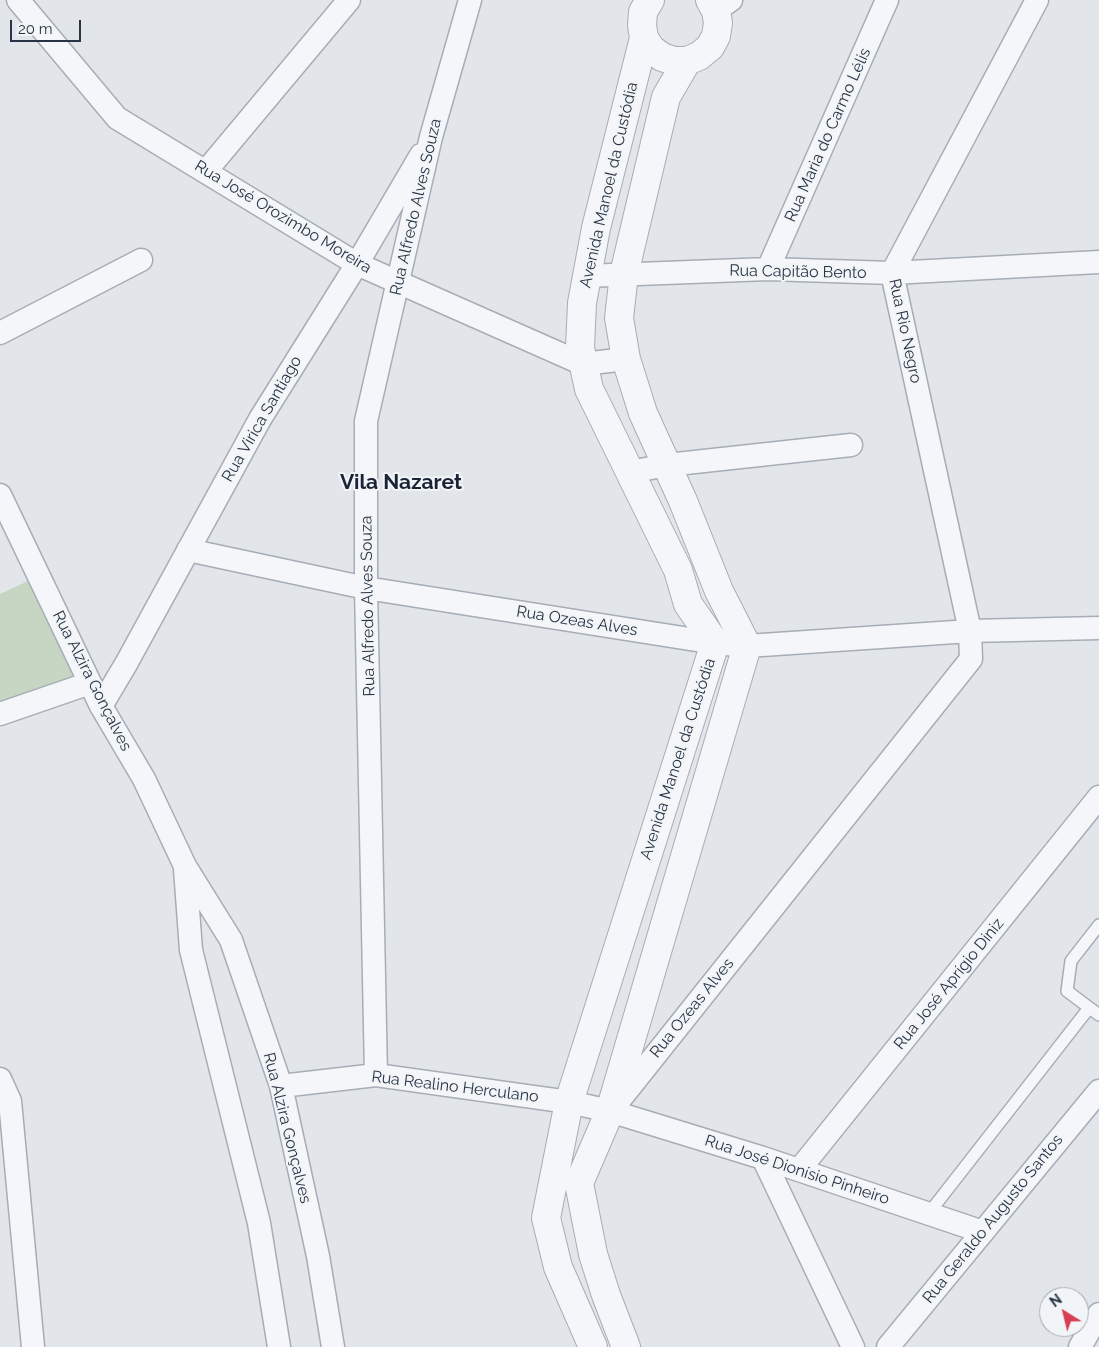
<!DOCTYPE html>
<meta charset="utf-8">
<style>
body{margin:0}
#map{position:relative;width:1099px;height:1347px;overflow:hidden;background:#e2e6eb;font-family:Raleway,sans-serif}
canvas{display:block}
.north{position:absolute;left:1039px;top:1287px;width:50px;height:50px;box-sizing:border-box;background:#f2f5f8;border:1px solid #a1a7b0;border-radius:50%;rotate:324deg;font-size:14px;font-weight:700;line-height:20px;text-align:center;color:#283345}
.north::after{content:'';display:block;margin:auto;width:18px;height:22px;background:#d93e57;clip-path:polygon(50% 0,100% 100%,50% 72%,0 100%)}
.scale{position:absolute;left:10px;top:20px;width:71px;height:22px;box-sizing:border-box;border:2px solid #283345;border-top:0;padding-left:6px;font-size:15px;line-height:18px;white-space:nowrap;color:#283345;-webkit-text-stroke:4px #f2f5f8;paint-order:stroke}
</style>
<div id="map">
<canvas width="1099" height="1347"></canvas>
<div class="north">N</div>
<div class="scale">20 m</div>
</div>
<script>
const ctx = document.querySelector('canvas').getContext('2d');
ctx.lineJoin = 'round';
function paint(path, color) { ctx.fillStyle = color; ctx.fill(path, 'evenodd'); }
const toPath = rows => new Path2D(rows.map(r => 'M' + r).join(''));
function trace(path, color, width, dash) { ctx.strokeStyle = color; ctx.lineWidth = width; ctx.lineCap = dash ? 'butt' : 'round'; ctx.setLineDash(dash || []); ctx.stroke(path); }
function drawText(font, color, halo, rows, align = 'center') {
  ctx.font = font + ' Raleway,sans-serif'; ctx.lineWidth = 4; ctx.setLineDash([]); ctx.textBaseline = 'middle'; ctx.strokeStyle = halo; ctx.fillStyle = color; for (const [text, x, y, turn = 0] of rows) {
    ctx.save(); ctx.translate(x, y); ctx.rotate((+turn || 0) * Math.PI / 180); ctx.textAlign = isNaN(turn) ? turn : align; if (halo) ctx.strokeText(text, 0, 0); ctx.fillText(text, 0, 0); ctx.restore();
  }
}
paint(toPath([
 [28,581,76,677,0,703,0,594]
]), '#c7d6c2');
const service = toPath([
 [1099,925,1071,961,1067,991,1099,1015],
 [929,1213,1089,1008]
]);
const minor = toPath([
 [18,0,117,118,357,264,583,364,626,359],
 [716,11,731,0],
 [206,171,349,0],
 [768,269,887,0],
 [586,276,768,269,892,273,1099,262],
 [0,333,141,260],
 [630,472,667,465,851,445],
 [0,495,101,706,144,779,185,866,231,940,281,1086,318,1256,333,1347],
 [188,550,366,588,715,643,747,646,970,631,1099,628],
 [101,706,126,664,260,419,357,264,421,155],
 [0,714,90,683],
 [185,869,191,950,259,1223,279,1347],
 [376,1075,366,588,366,421,431,137,470,0],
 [0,1079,10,1101,33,1347],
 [281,1086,376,1075,569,1102,610,1111,763,1158,983,1232],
 [614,1107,971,659,970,631,892,273,1037,0],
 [763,1158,853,1347],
 [799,1170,1099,797],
 [888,1347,1099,1091],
 [1080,1347,1099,1314]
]);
const tertiary = toPath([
 [650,0,643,12,642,25,644,38,651,49,662,57,674,61,687,61,699,56,710,47,716,36,718,23,716,11,710,0],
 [593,1347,558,1267,546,1218,569,1102,715,643,688,604,678,570,589,389,580,348,582,303,596,228,644,38],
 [626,1347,606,1295,593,1254,579,1183,610,1111,747,646,719,591,683,501,643,413,626,359,619,318,624,274,666,97,687,61]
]);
trace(service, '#a6adb6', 14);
trace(minor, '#a6adb6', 25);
trace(tertiary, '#a6adb6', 30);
trace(service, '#f5f6f9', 11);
trace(minor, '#f5f6f9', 22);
trace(tertiary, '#f5f6f9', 28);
drawText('16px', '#283345', '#f2f5f8', [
 ["Rua Maria do Carmo Lélis",828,135,-66],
 ["Avenida Manoel da Custódia",609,185,-77],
 ["Rua Alfredo Alves Souza",416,207,-77],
 ["Rua José Orozimbo Moreira",283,217,31],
 ["Rua Capitão Bento",798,272,1],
 ["Rua Rio Negro",905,331,78],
 ["Rua Virica Santiago",262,419,-60],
 ["Rua Alfredo Alves Souza",368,606,-91],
 ["Rua Ozeas Alves",577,621,9],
 ["Rua Alzira Gonçalves",92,681,63],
 ["Avenida Manoel da Custódia",678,759,-72],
 ["Rua José Aprígio Diniz",949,984,-51],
 ["Rua Ozeas Alves",692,1008,-51],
 ["Rua Realino Herculano",455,1087,7],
 ["Rua Alzira Gonçalves",287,1128,76],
 ["Rua José Dionísio Pinheiro",797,1170,18],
 ["Rua Geraldo Augusto Santos",993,1219,-51]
]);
drawText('bold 21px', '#1b2436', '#f2f5f8', [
 ["Vila Nazaret",401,483]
]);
</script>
